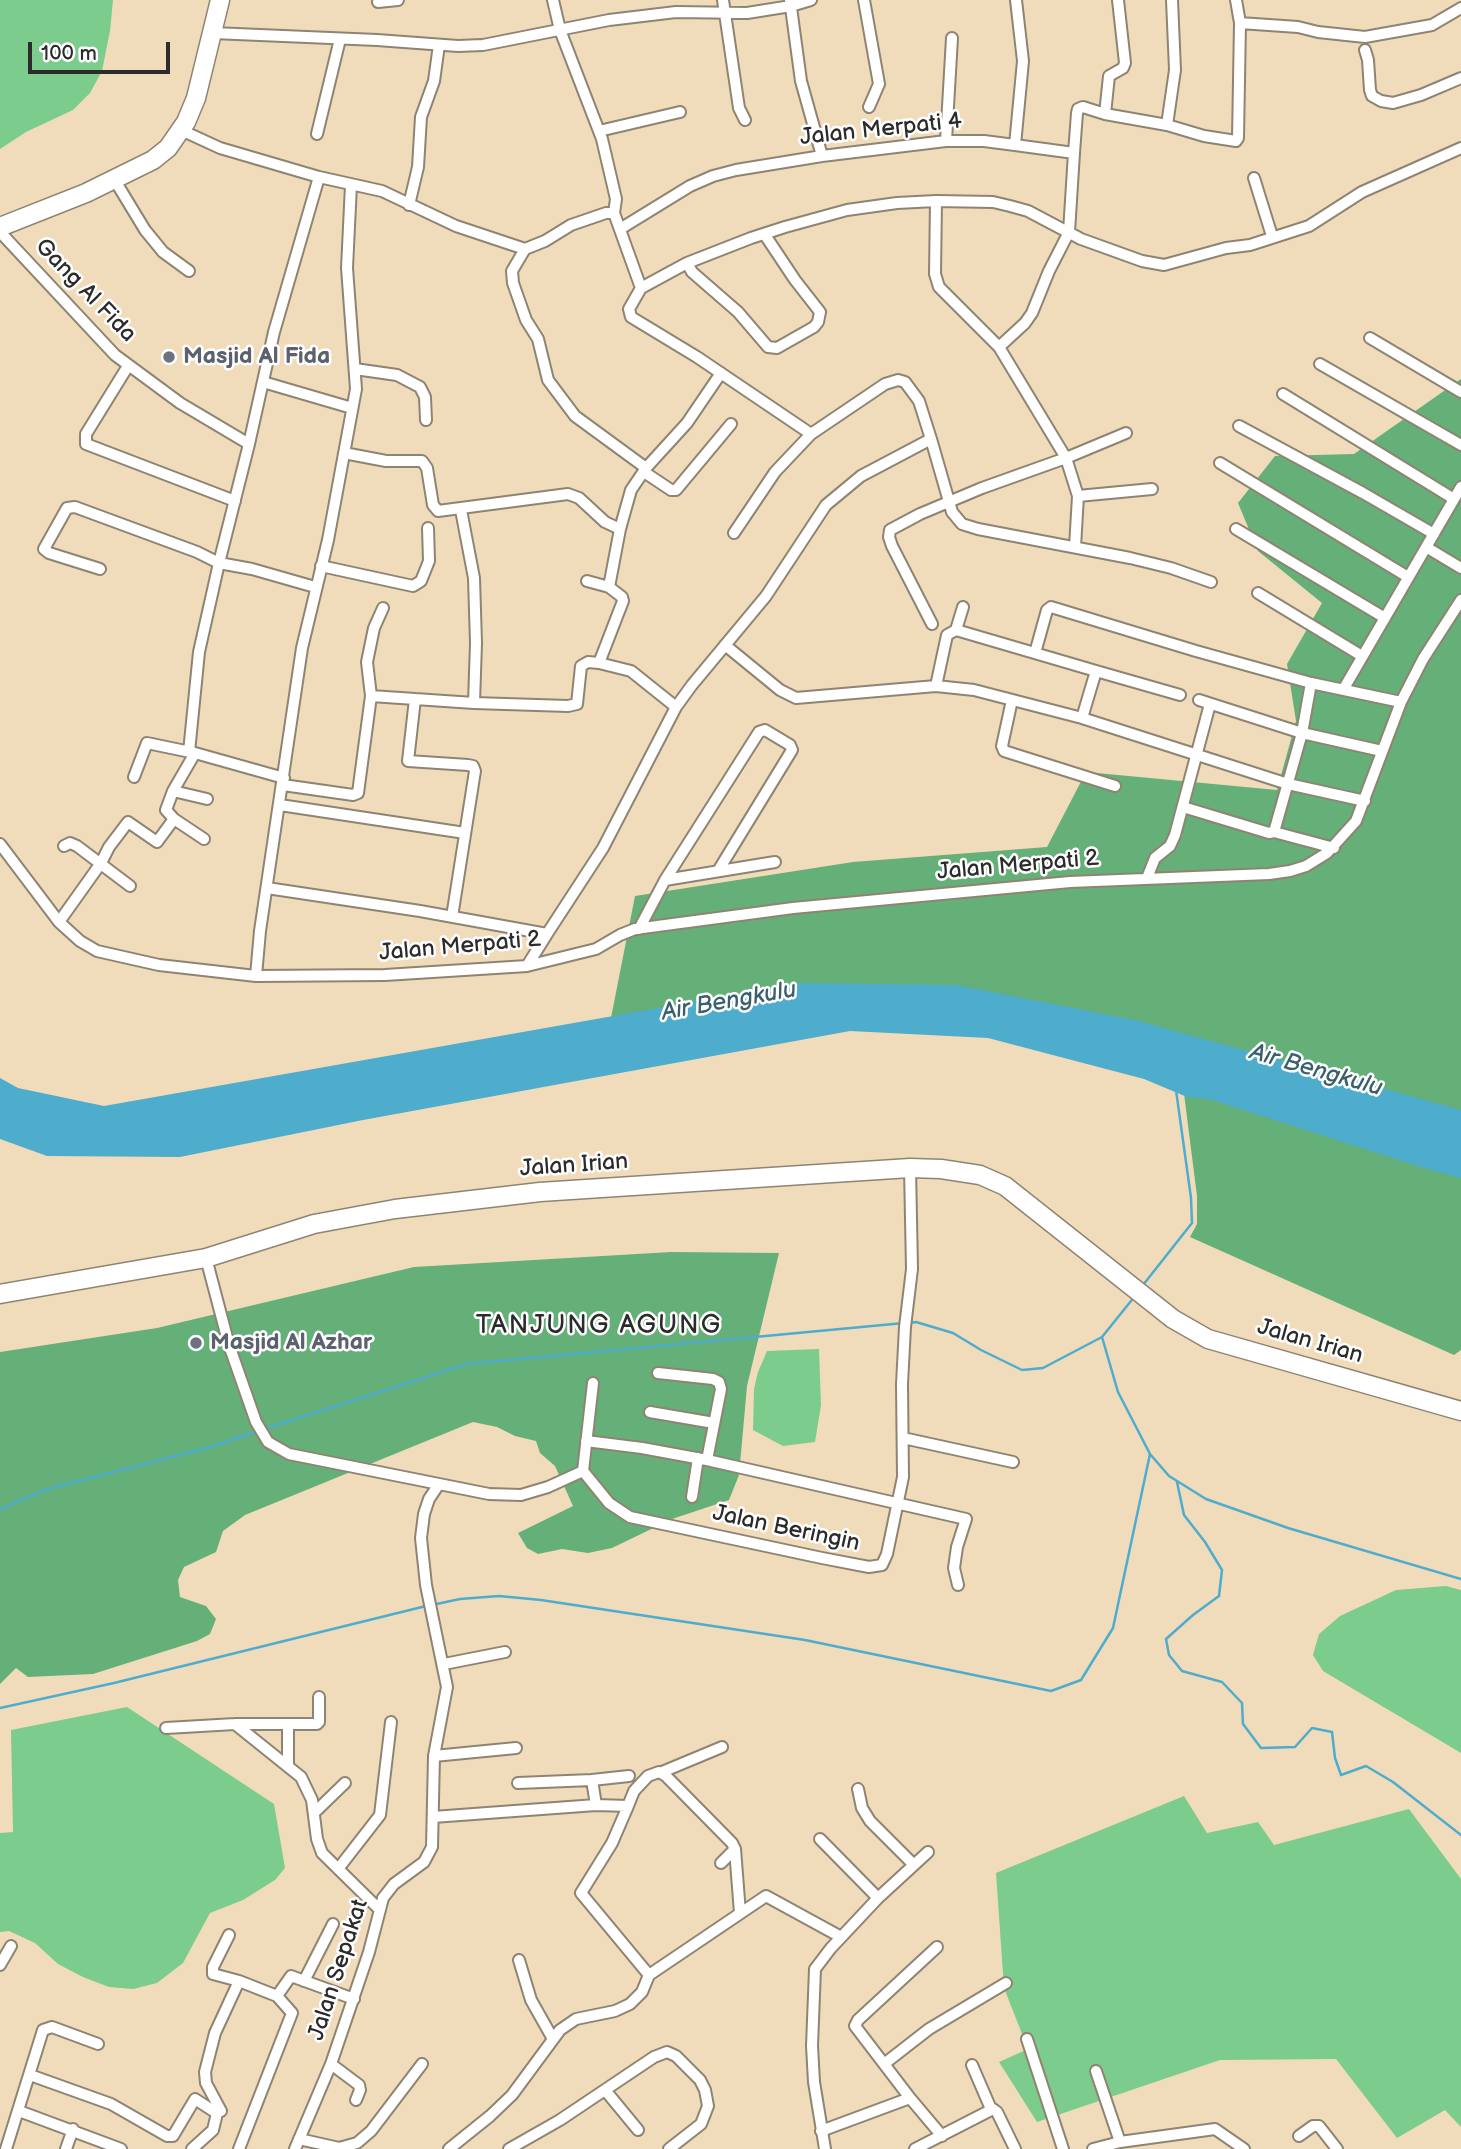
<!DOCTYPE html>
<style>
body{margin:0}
#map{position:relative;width:1461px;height:2149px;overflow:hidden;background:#f0dcbb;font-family:"Balsamiq Sans",sans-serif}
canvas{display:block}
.scale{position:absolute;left:28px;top:42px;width:142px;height:32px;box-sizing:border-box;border:4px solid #2b2b2b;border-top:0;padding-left:9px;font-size:21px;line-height:24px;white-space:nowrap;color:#2b2b2b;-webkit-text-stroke:5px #fff;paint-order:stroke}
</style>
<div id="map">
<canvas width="1461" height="2149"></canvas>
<div class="scale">100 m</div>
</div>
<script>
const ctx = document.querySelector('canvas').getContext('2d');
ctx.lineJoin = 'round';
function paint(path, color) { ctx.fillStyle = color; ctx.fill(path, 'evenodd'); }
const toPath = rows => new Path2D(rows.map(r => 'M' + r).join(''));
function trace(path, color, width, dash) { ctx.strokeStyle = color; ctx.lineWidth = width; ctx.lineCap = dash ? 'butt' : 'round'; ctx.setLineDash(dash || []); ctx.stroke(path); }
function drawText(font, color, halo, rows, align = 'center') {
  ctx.font = font + ' "Balsamiq Sans",sans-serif'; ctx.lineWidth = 5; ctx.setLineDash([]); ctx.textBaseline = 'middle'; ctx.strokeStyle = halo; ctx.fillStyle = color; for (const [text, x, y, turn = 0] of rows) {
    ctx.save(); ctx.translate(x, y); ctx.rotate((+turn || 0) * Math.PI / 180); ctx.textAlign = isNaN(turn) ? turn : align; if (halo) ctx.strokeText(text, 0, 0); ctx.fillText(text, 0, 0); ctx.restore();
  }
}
paint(toPath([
 [0,0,113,0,110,31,102,71,90,93,73,110,26,132,0,149],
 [819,1349,821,1405,815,1442,783,1446,753,1430,754,1389,758,1372,767,1351],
 [1446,1586,1461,1590,1461,1753,1323,1671,1313,1655,1319,1634,1340,1616,1396,1590],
 [127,1707,274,1804,285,1868,275,1880,243,1900,210,1913,183,1963,157,1983,133,1989,109,1987,83,1977,58,1964,35,1943,9,1931,0,1932,0,1833,13,1832,11,1730],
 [1184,1796,1207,1833,1258,1822,1274,1845,1409,1809,1461,1879,1461,2127,1445,2110,1397,2138,1336,2059,1220,2060,1037,2122,999,2062,1028,2049,1004,1988,996,1873]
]), '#7bcc8d');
paint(toPath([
 [1461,379,1461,1350,1454,1355,1190,1237,1197,1224,1197,1196,1182,1078,1146,1032,609,1028,635,896,853,862,1047,847,1086,772,1277,790,1296,721,1287,664,1322,603,1258,551,1238,503,1275,456,1354,454],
 [671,1252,779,1253,747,1386,739,1475,729,1500,672,1519,612,1548,588,1553,562,1549,538,1554,527,1548,518,1533,573,1506,555,1466,540,1453,536,1441,515,1436,497,1427,473,1422,245,1515,223,1531,216,1552,184,1567,178,1580,180,1597,206,1606,216,1619,210,1634,197,1641,93,1674,28,1677,16,1668,0,1684,0,1352,157,1328,414,1267]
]), '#64b078');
paint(toPath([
 [800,983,956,985,1135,1020,1461,1110,1461,1178,1427,1169,1209,1099,1187,1097,1144,1079,988,1038,850,1031,363,1120,180,1157,47,1156,0,1139,0,1078,18,1088,104,1106]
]), '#4eaccd');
trace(toPath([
 [1143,1285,1192,1223,1191,1198,1176,1090],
 [910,1323,916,1322,953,1333,981,1350,1022,1370,1043,1368,1102,1337,1135,1296],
 [264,1429,467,1364,904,1323],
 [1150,1454,1169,1476,1206,1499,1288,1528,1461,1579],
 [1177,1482,1184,1515,1205,1542,1222,1570,1219,1596,1193,1615,1166,1639,1169,1655,1182,1671,1222,1682,1242,1703,1243,1724,1261,1748,1295,1747,1312,1728,1332,1732,1335,1758,1341,1775,1366,1766,1393,1782,1461,1835],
 [0,1509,44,1490,210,1447,258,1431],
 [432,1605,460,1599,499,1596,541,1600,805,1640,1051,1691,1081,1680,1113,1628,1150,1454,1118,1392,1102,1337],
 [0,1708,114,1683,426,1606]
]), '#4eaccd', 2.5);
const minor = toPath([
 [553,0,560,30,602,139,616,199,614,213],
 [723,0,739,108,745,120],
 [790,0,801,81,822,156],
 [864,0,879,84,869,107],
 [378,2,398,0],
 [1240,23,1298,27,1318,32,1365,37,1432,25,1461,8],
 [213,33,377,40,458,46,483,45,609,20,676,12,747,13,791,6,811,0],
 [1365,50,1368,60,1370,90,1372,96,1381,101,1393,103,1421,95,1461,78],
 [1105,114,1109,76,1123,68,1125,63,1118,0],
 [1167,125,1204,136,1236,141,1238,138,1240,23,1236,0],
 [181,130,220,148,319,177,382,191,456,226,525,249,545,241,571,225,606,213,614,213,641,288,687,263,751,238,785,227,847,210,897,203,936,201,993,202,1010,206,1028,211,1081,239,1142,261,1164,265,1226,248,1250,245,1309,226,1362,192,1461,148],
 [599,131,680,112],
 [317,134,340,39],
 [946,141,952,38],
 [1015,145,1074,153,1077,113,1078,109,1083,107,1105,114,1167,125,1175,70,1172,0],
 [1254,178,1272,236],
 [114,179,145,230,163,252,189,271],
 [409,205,418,167,421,117,434,81,439,45],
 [620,229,690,186,713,176,736,170,822,156,946,141,984,141,1015,145,1023,61,1016,0],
 [0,232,115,355,180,403,249,444],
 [525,249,512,271,513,283,526,320,538,339,548,380,575,416,646,468],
 [687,263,692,272,738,312,768,347,777,348,814,327,818,322,820,312,795,280,765,235],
 [641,288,629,309,631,317,697,357,811,434,885,384,898,380,905,382,919,401,931,439],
 [1370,338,1461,392],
 [999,347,1025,323,1032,313,1049,271,1069,232,1074,153],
 [1320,364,1461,445],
 [128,366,86,434,86,444,235,501],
 [355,369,397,375,420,387,425,397,426,420],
 [263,382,352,408],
 [1283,394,1454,499],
 [1239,426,1363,493,1434,534],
 [344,453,386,461,422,461,427,468,433,505,438,511,568,494,579,498,605,522,620,529],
 [1220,463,1408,577],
 [644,472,671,490,676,490,731,424],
 [1078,496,1152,489],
 [461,510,474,578,476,643,474,703],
 [1236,529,1385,618],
 [734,533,775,472,811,434],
 [1075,547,1078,496,1066,458,1126,433],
 [1426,547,1461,568],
 [321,566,413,586,421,581,429,561,428,528],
 [100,569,49,553,44,549,67,508,75,507,197,552,219,563,252,569,315,587],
 [587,581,609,587],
 [1258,593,1362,656],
 [932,624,892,546,889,537,890,530,920,514,982,488,1066,458,999,347,939,287,935,274,936,201],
 [956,630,963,607],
 [725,645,780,690,796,698,936,686,974,690,1082,718,1288,784,1365,801],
 [1035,653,1047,610,1051,607,1196,651,1311,683,1401,702],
 [599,663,631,671,676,707],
 [936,686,947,635,956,630,1096,671],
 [1343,690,1461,487],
 [371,696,474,703,568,706,577,704,581,666,588,662,599,663,623,601,622,597,609,587,620,529,631,490,646,468,687,423,721,373],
 [415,699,408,761,468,765,473,766,475,771,452,917],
 [1012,700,1002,746,1004,751,1115,786],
 [1199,700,1302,733,1382,751],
 [1082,718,1096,671,1180,695],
 [189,752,199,652,219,563,249,444,274,332,319,177],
 [195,753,173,791,207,799],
 [134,777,147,743,195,753,284,778],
 [283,785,353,795,358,793,371,696,367,662,374,628,383,608],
 [280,805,465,833],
 [1183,807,1269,833,1274,832,1302,733,1311,683],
 [174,819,204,839],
 [1274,832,1334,848],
 [0,844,59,922,80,941,97,951,159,965,256,976,385,975,527,966,596,949,620,935,635,929,793,908,1070,882,1269,874,1290,871,1306,866,1327,853,1356,821,1401,702,1423,659,1461,600],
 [64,846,70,843,77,846,130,886],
 [1147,878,1155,858,1170,846,1175,835,1210,704],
 [665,880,775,862],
 [267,888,420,911,547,934,603,848,676,707,692,685,766,596,826,505,861,476,931,439,952,512,962,524,978,529,1130,558,1171,568,1211,582],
 [59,922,101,863,109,847,128,822,157,842,174,819,166,810,173,791],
 [639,929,665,880,759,732,765,730,790,745,792,750,718,871],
 [527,966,547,934],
 [256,976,260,931,302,648,328,540,356,389,347,268,351,185],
 [206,1258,229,1345,256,1422,268,1442,289,1454,439,1484],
 [658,1373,713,1379,719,1382,721,1389,707,1460],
 [650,1412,714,1423],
 [903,1438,1013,1462],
 [586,1441,642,1448,707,1460,966,1519,957,1547,954,1568,958,1585],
 [583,1471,593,1383],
 [692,1497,698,1458],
 [444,1664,505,1652],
 [235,1724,301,1777,312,1800,317,1839,322,1853,380,1910],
 [288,1724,288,1765],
 [166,1728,235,1724,317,1724,319,1722,319,1697],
 [434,1756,516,1748],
 [662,1772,722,1747],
 [592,1780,629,1776],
 [518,1783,592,1780,596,1805],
 [858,1789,862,1808,870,1821,913,1864],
 [628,1806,634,1791,648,1776,659,1772,666,1776,732,1843,735,1849,740,1913],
 [314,1813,345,1783],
 [433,1817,596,1805,628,1806,612,1843,581,1893,649,1975,766,1896,841,1937],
 [820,1839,878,1898],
 [721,1863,735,1849],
 [338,1869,380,1815,391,1722],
 [229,1935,213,1967,213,1974,239,1981,277,1996,292,2013,239,2149],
 [937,1947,858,2020,855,2026,910,2098,942,2136],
 [519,1960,531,2000,553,2039],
 [0,1965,11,1946],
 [304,1981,333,1924],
 [277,1996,291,1976,354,1999],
 [1027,2039,1063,2149],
 [331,2064,359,2085,360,2090,356,2100],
 [884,2064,929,2029,1006,1983],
 [972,2065,991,2109],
 [1096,2071,1120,2142],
 [30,2075,111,2104,167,2136,173,2136,195,2099,215,2112,221,2111,206,2083,205,2072,215,2033,239,1981],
 [605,2090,638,2130],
 [19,2111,121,2149],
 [821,2131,910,2098],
 [1299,2136,1313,2126,1319,2126,1337,2149],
 [299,2139,339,2148,357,2143,371,2131,422,2064],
 [6,2149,43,2030,52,2027,98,2044],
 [66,2149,73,2129],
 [192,2149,213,2130,217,2113],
 [295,2149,331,2064,369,1952,383,1898,394,1884,424,1862,432,1847,434,1756,447,1687,426,1585,421,1538,424,1514,429,1499,439,1484,489,1494,521,1495,548,1487,583,1471,609,1503,630,1517,822,1558,869,1567,882,1565,887,1554,903,1477,902,1384,905,1327,912,1269,910,1168],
 [449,2149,490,2116,512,2095,560,2030,576,2019,615,2011,630,2004,642,1992,649,1975],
 [509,2149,560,2120,654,2057,667,2052,676,2056,700,2080,705,2090,708,2106,701,2124,669,2149],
 [825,2149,814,2082,812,2046,815,1969,831,1948,878,1898,928,1852],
 [915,2149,993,2109,997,2112,1015,2149],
 [1093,2149,1120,2142,1215,2129,1244,2149]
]);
const primary = toPath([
 [0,227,86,193,153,160,168,148,186,122,196,98,220,0],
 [0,1294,206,1258,314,1224,395,1209,540,1192,910,1168,941,1169,980,1175,1005,1186,1173,1319,1208,1339,1461,1411]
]);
trace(minor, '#8e8473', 14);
trace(primary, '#8e8473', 21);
trace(minor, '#fff', 10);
trace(primary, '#fff', 18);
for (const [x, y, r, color] of [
 [169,357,7,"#6b7280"],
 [196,1343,7,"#6b7280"]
]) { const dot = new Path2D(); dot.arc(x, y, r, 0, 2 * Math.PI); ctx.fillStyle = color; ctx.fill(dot); trace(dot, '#fff', 2.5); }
drawText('23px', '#2b2b2b', '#fff', [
 ["Jalan Merpati 4",881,130,-6],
 ["Gang Al Fida",85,291,46],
 ["Jalan Merpati 2",1018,866,-5],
 ["Jalan Merpati 2",460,947,-5],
 ["Jalan Irian",574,1166,-4],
 ["Jalan Irian",1310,1342,16],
 ["Jalan Beringin",786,1529,12],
 ["Jalan Sepakat",339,1970,-72]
]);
drawText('bold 23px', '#5b616d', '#fff', [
 ["Masjid Al Fida",183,357],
 ["Masjid Al Azhar",210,1343]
], 'left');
drawText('italic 24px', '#395f6c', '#fff', [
 ["Air Bengkulu",729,1002,-10],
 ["Air Bengkulu",1316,1071,16]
]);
ctx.letterSpacing = '2px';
drawText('26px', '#2b2b2b', '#fff', [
 ["TANJUNG AGUNG",599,1326]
]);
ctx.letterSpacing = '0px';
</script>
